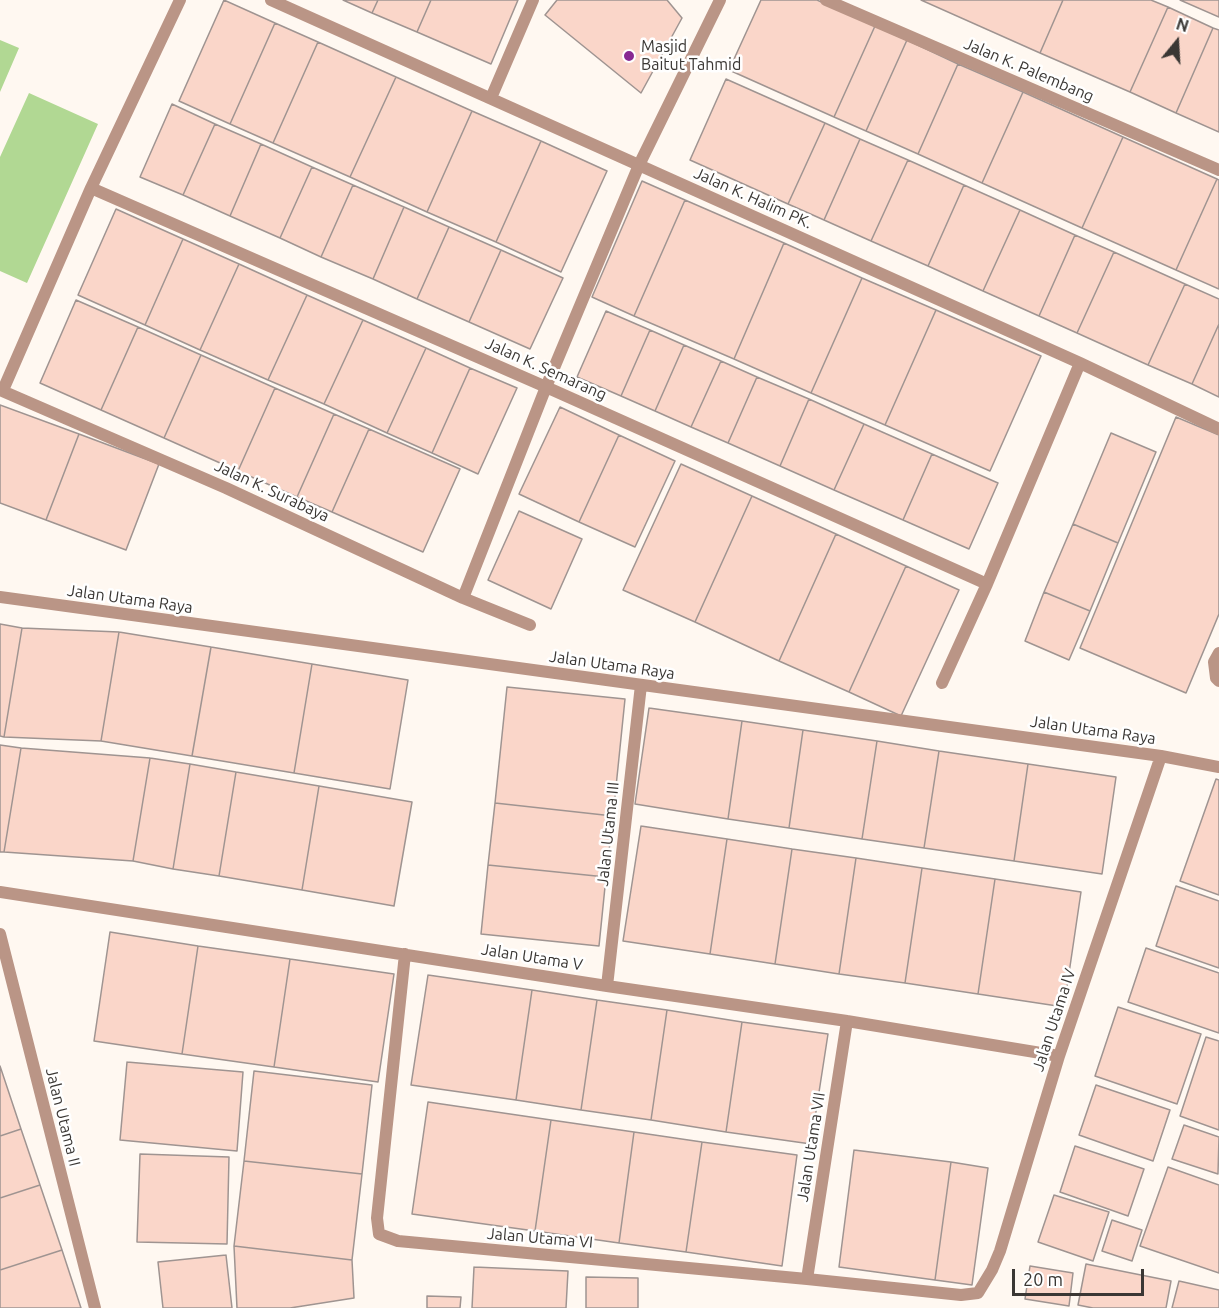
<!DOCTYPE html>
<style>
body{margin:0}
#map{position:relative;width:1219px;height:1308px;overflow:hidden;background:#fff8f1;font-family:Ubuntu,sans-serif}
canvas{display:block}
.north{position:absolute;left:1147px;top:12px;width:60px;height:60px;-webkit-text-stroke:4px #fff;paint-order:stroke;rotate:18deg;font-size:16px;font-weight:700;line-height:24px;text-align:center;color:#3a3734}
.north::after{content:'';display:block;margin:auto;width:21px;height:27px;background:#3a3734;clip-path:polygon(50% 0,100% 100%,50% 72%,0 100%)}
.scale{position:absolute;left:1012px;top:1269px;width:132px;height:27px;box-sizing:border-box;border:3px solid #3a3734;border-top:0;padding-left:8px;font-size:18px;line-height:21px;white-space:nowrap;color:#3a3734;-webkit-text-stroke:4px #fff;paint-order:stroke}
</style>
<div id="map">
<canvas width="1219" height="1308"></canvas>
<div class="north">N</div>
<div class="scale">20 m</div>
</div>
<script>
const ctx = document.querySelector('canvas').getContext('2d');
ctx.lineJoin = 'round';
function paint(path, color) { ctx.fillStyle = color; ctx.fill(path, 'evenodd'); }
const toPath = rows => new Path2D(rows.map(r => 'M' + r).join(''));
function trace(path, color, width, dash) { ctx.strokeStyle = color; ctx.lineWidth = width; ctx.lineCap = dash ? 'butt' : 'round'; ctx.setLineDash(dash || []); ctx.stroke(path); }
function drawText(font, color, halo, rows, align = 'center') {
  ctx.font = font + ' Ubuntu,sans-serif'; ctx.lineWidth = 5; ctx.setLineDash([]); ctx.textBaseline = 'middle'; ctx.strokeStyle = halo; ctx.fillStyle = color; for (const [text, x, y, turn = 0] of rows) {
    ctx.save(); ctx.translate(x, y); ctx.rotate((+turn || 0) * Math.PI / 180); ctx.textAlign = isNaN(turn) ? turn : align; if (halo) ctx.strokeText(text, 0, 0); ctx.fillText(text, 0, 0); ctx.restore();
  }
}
paint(toPath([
 [0,40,19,48,0,92],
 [29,93,98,124,27,283,0,271,0,157]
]), '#b1d893');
const building = toPath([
 [224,0,275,23,230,124,179,101,224,0],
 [343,0,378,0,372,13,343,0],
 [378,0,431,0,417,32,372,13,378,0],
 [431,0,518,0,491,64,417,32,431,0],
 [557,0,667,0,682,18,641,93,545,15,557,0],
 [761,0,817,0,875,26,834,117,729,70,761,0],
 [921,0,1063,0,1040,53,921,0],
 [1063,0,1151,0,1168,7,1130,92,1040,53,1063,0],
 [1180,0,1219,0,1219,17,1180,0],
 [1168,7,1213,28,1176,113,1130,92,1168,7],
 [275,23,318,42,273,143,230,124,275,23],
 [875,26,907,40,866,131,834,117,875,26],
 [1213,28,1219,30,1219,132,1176,113,1213,28],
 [907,40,958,64,918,154,866,131,907,40],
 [318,42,396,77,350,177,273,143,318,42],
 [958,64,1023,92,982,183,918,154,958,64],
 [396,77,472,111,427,212,350,177,396,77],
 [726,79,825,123,788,204,690,160,726,79],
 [1023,92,1123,137,1082,228,982,183,1023,92],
 [172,104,215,124,183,195,140,177,172,104],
 [472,111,541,141,496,242,427,212,472,111],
 [825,123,860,139,824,220,788,204,825,123],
 [215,124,261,144,230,216,183,195,215,124],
 [1123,137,1217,179,1176,270,1082,228,1123,137],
 [860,139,908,160,871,241,824,220,860,139],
 [541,141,607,171,561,272,496,242,541,141],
 [261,144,312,167,280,238,230,216,261,144],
 [908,160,964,185,928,266,871,241,908,160],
 [312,167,353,185,321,257,280,238,312,167],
 [1217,179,1219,180,1219,289,1176,270,1217,179],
 [642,181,685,200,634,316,592,297,642,181],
 [353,185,404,207,373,279,321,257,353,185],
 [964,185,1020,210,983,291,928,266,964,185],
 [685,200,784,243,734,359,634,316,685,200],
 [404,207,449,227,417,299,373,279,404,207],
 [116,209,183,239,145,325,78,295,116,209],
 [1020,210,1075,235,1039,316,983,291,1020,210],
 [449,227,501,250,469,322,417,299,449,227],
 [1075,235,1114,252,1077,333,1039,316,1075,235],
 [183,239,239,264,200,350,145,325,183,239],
 [784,243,862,278,811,393,734,359,784,243],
 [501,250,563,278,530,349,469,322,501,250],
 [1114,252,1185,284,1148,365,1077,333,1114,252],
 [239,264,307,295,268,380,200,350,239,264],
 [862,278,936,310,885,425,811,393,862,278],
 [1185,284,1219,299,1219,324,1192,384,1148,365,1185,284],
 [307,295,363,320,324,404,268,380,307,295],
 [76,300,138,327,101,410,40,383,76,300],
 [936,310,1041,356,990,471,885,425,936,310],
 [606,311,650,330,621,396,577,377,606,311],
 [363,320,426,348,387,433,324,404,363,320],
 [1219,324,1219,397,1192,384,1219,324],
 [138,327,201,355,164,438,101,410,138,327],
 [650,330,684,345,655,411,621,396,650,330],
 [684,345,721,361,691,427,655,411,684,345],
 [426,348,470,368,432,453,387,433,426,348],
 [201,355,275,388,238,471,164,438,201,355],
 [721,361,757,377,728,443,691,427,721,361],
 [470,368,517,388,478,474,432,453,470,368],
 [757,377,809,399,780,466,728,443,757,377],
 [275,388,334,414,297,497,238,471,275,388],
 [809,399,864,424,834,490,780,466,809,399],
 [0,405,79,434,46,520,0,503,0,405],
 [560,407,619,435,579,522,519,494,560,407],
 [334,414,369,429,332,512,297,497,334,414],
 [1176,417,1219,435,1219,614,1186,693,1080,648,1176,417],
 [864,424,932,454,903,520,834,490,864,424],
 [369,429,460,469,423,552,332,512,369,429],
 [1111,433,1156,452,1118,543,1073,524,1111,433],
 [79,434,159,464,126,550,46,520,79,434],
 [619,435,675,461,635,547,579,522,619,435],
 [932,454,998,483,969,549,903,520,932,454],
 [681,464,752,496,695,622,623,590,681,464],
 [752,496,836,534,779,661,695,622,752,496],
 [519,511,582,539,551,609,488,580,519,511],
 [1073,524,1118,543,1090,611,1044,592,1073,524],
 [836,534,906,566,849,692,779,661,836,534],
 [906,566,959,590,901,716,849,692,906,566],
 [1044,592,1090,611,1069,660,1025,641,1044,592],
 [0,624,22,628,4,737,0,736,0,624],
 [22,628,119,632,101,741,4,737,22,628],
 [119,632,211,647,192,756,101,741,119,632],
 [211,647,312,664,294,773,192,756,211,647],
 [312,664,408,680,390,789,294,773,312,664],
 [507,687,625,699,613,816,495,803,507,687],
 [649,708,742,721,728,819,635,804,649,708],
 [742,721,803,730,789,828,728,819,742,721],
 [803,730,877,741,862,839,789,828,803,730],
 [877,741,939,751,924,848,862,839,877,741],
 [0,745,21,748,4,852,0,852,0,745],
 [21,748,150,758,133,861,4,852,21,748],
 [939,751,1028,764,1014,861,924,848,939,751],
 [150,758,190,764,173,869,133,861,150,758],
 [190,764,236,772,219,876,173,869,190,764],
 [1028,764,1116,777,1102,874,1014,861,1028,764],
 [236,772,319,786,302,890,219,876,236,772],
 [1216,779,1219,780,1219,895,1180,881,1216,779],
 [319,786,412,802,394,906,302,890,319,786],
 [495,803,613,816,606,877,488,865,495,803],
 [641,826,727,839,710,954,623,941,641,826],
 [727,839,792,849,775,964,710,954,727,839],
 [792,849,856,858,839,974,775,964,792,849],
 [856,858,922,868,905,983,839,974,856,858],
 [488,865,606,877,599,946,481,934,488,865],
 [922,868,995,879,978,994,905,983,922,868],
 [995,879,1081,892,1064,1007,978,994,995,879],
 [1176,886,1219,901,1219,968,1156,946,1176,886],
 [110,932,198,946,182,1054,94,1041,110,932],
 [198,946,290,959,274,1067,182,1054,198,946],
 [1146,948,1219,973,1219,1033,1128,1002,1146,948],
 [290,959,394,974,378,1082,274,1067,290,959],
 [428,975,532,990,516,1100,411,1085,428,975],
 [532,990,597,1000,581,1110,516,1100,532,990],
 [597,1000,667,1010,651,1120,581,1110,597,1000],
 [1118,1007,1201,1034,1177,1104,1095,1076,1118,1007],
 [667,1010,742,1022,726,1132,651,1120,667,1010],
 [742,1022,828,1034,811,1144,726,1132,742,1022],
 [1206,1037,1219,1041,1219,1130,1180,1116,1206,1037],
 [127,1062,243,1072,237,1151,120,1140,127,1062],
 [0,1066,21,1129,0,1136,0,1066],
 [254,1071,372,1085,362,1174,244,1161,254,1071],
 [1096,1085,1170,1110,1153,1161,1079,1135,1096,1085],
 [428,1102,551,1120,535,1231,412,1214,428,1102],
 [551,1120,634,1132,619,1243,535,1231,551,1120],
 [1184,1125,1219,1137,1218,1174,1172,1159,1184,1125],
 [21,1129,40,1185,0,1198,0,1136,21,1129],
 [634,1132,702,1142,686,1252,619,1243,634,1132],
 [702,1142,797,1155,782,1266,686,1252,702,1142],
 [1075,1146,1144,1169,1128,1216,1060,1192,1075,1146],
 [854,1150,951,1162,935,1280,839,1267,854,1150],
 [140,1154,229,1157,227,1244,137,1242,140,1154],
 [244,1161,362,1174,352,1260,234,1246,244,1161],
 [951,1162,988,1168,972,1285,935,1280,951,1162],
 [1168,1167,1219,1185,1219,1273,1140,1246,1168,1167],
 [40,1185,62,1250,0,1270,0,1198,40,1185],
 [1054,1195,1109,1212,1093,1261,1038,1242,1054,1195],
 [1112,1220,1142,1230,1132,1261,1102,1251,1112,1220],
 [234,1246,352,1260,354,1298,290,1308,237,1308,234,1246],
 [62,1250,81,1308,0,1308,0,1270,62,1250],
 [226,1255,232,1308,163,1308,158,1262,226,1255],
 [1086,1264,1171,1281,1166,1308,1093,1308,1078,1305,1086,1264],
 [1030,1266,1073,1273,1069,1306,1025,1299,1030,1266],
 [474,1267,568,1271,566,1308,472,1308,474,1267],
 [586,1277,638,1278,638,1308,586,1308,586,1277],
 [1179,1281,1219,1290,1219,1308,1172,1308,1179,1281],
 [427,1296,461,1297,460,1308,427,1308,427,1296]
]);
paint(building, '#fad6c9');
trace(building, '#9f9491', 1.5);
trace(toPath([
 [271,0,1080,363,1219,429],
 [826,0,1219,170],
 [491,98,533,0],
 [91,188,546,387,987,584],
 [0,390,226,488,463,598,530,625],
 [3,390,91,188,180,0],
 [0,597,1161,756,1219,767],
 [463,598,546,387,639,165,720,0],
 [1219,653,1214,662,1216,678,1219,681],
 [942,683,987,584,1080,363],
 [0,892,607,986,847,1021,1059,1056],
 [0,934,95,1308],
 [405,954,377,1218,379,1234,398,1241,807,1279,961,1295,978,1293,992,1270,1000,1251,1059,1056,1161,756],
 [607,986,641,685],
 [807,1279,847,1021]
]), '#ba9586', 12);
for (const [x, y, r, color] of [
 [629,56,6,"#882892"]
]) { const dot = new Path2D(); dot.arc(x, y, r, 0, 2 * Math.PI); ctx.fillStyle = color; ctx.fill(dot); trace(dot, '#fff', 2); }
drawText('16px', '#3a3734', '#fff', [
 ["Masjid",641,47],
 ["Baitut Tahmid",641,65]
], 'left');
drawText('16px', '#3a3734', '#fff', [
 ["Jalan K. Palembang",1029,70,23],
 ["Jalan K. Halim PK.",753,198,24],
 ["Jalan K. Semarang",546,369,24],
 ["Jalan K. Surabaya",272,491,25],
 ["Jalan Utama Raya",130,599,8],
 ["Jalan Utama Raya",612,665,8],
 ["Jalan Utama Raya",1093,730,8],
 ["Jalan Utama III",608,834,-84],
 ["Jalan Utama V",532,957,9],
 ["Jalan Utama IV",1054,1020,-72],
 ["Jalan Utama II",63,1117,76],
 ["Jalan Utama VII",811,1147,-81],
 ["Jalan Utama VI",540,1238,5]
]);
</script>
